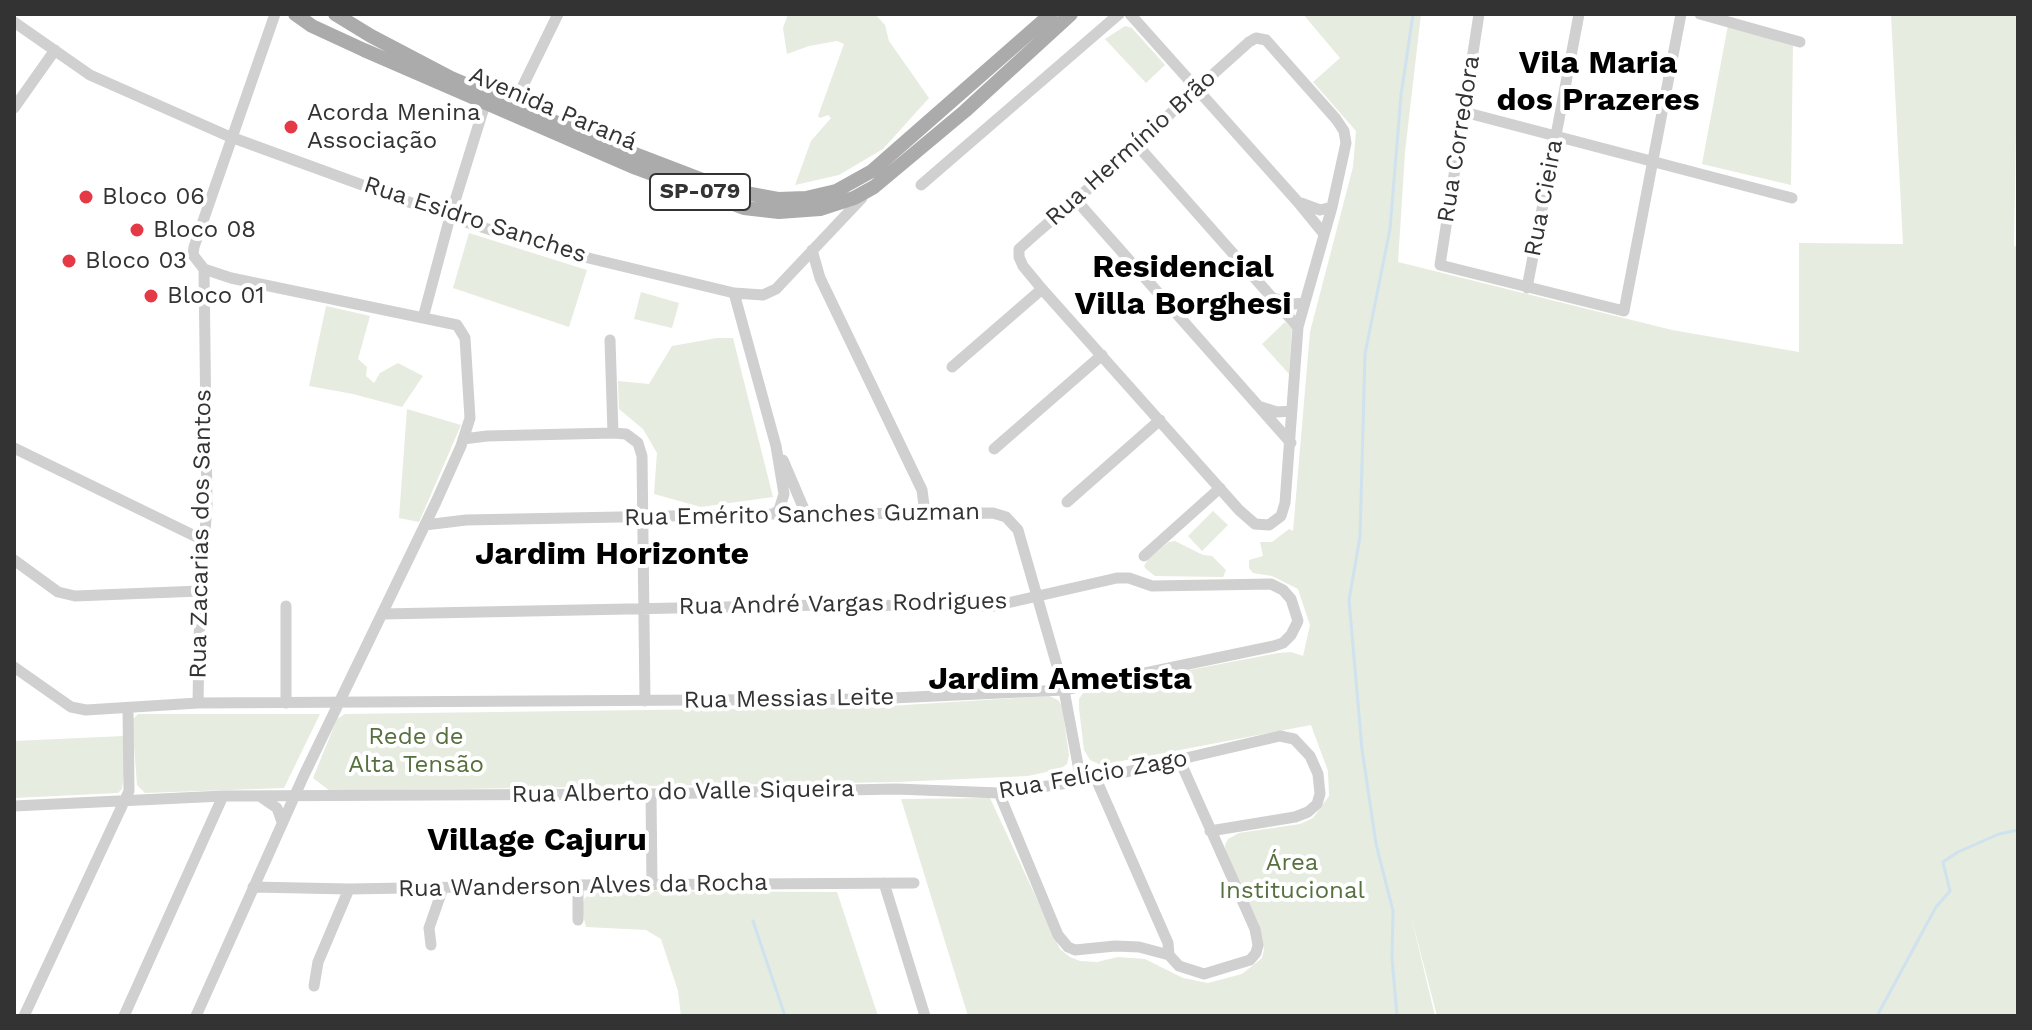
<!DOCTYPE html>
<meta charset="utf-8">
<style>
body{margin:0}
#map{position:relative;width:2032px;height:1030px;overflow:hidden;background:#fff;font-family:"Work Sans",sans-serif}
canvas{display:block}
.frame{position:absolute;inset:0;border:16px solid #333;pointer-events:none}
</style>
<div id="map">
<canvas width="2032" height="1030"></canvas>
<div class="frame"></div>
</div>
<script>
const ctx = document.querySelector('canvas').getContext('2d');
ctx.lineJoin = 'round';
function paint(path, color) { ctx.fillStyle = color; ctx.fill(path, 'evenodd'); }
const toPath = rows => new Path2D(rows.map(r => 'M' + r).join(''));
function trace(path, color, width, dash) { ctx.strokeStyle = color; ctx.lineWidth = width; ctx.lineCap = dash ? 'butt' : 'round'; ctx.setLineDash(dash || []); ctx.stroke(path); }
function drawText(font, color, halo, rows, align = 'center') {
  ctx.font = font + ' "Work Sans",sans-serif'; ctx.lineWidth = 8; ctx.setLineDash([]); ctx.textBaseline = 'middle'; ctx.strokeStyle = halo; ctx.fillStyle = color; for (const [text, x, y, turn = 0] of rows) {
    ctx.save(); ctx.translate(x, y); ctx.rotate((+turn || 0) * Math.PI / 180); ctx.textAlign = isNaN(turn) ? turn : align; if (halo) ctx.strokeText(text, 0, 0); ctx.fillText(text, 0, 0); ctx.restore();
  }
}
paint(toPath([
 [788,14,875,14,885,25,889,41,929,98,883,149,839,175,795,185,811,141,831,118,828,115,820,118,818,116,844,44,837,41,809,46,787,54,783,28],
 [1303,14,1421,14,1405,152,1398,262,1672,330,1799,352,1799,243,1903,244,1891,14,2018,14,2014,246,2018,247,2018,1016,1437,1016,1411,916,1435,1016,968,1016,901,799,990,798,1060,949,1070,957,1080,961,1097,962,1118,957,1145,959,1183,978,1208,983,1242,974,1262,958,1264,950,1259,924,1226,855,1225,845,1228,839,1239,833,1300,824,1313,818,1329,796,1328,771,1311,725,1101,765,1090,760,1084,750,1079,708,1079,699,1085,690,1278,653,1291,652,1303,656,1310,625,1298,589,1272,576,1253,573,1249,568,1249,560,1263,556,1260,542,1272,542,1289,529,1293,531,1310,332,1353,167,1356,131,1313,82,1340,58],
 [1728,25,1793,43,1791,185,1702,164],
 [1125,26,1132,28,1165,65,1146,83,1105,39],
 [469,233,587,270,569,327,453,288],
 [641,292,679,303,672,328,634,319],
 [326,306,370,316,358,359,367,367,366,376,374,383,380,373,398,363,423,376,402,407,353,394,309,386],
 [1285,322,1292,328,1289,374,1262,344],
 [717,338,733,338,773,497,701,507,654,494,657,453,643,429,619,409,618,381,649,384,672,346],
 [407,409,461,425,419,522,399,518],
 [1213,511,1228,525,1202,551,1188,536],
 [1175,541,1203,555,1212,556,1226,570,1223,577,1155,576,1146,569,1144,566,1149,558,1169,542],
 [1049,696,1058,700,1062,706,1069,755,1067,764,1060,769,1028,776,897,782,330,791,313,778,337,719,345,714,873,707],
 [138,714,320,714,284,788,145,793,137,785,132,720],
 [124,736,126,759,122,789,118,793,14,798,14,741],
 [594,891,837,892,878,1016,681,1016,678,991,661,939,646,930,586,927,581,907,585,898]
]), '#e6ecdf');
trace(toPath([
 [753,921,785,1016],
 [1397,1016,1392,958,1393,911,1376,844,1362,749,1349,600,1360,537,1365,354,1390,229,1401,95,1413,14],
 [1877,1016,1936,907,1950,891,1943,862,1958,852,1999,834,2018,830]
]), '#cfe2ee', 3);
trace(toPath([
 [1130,14,1297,201,1324,234],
 [1479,14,1440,265,1624,311,1681,14],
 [1700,14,1800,42],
 [14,22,90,75,228,136,450,217,551,249,734,293,763,295,776,289,862,198],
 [1256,38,1266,40,1336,119,1344,131,1346,143,1332,207,1298,327,1285,503,1281,516,1269,525,1255,524,1239,510,1042,289,1023,266,1019,257,1019,249,1039,231,1138,146,1181,103,1249,42,1256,38],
 [514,104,558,14],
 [14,108,55,50],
 [1464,112,1792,198],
 [1138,146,1298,327],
 [921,185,1119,14],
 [1076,200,1291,443],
 [1301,203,1320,210,1332,207],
 [812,250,820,278,922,490,925,513],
 [204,269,193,255,194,247,275,14],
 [1527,288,1579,14],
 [734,293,776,446,784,494,779,510,773,514],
 [1273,298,1294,304,1304,303],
 [423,318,450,217,485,104],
 [610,340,613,433],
 [952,367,1042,289],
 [1261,407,1277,412,1292,411],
 [463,439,487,436,613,433,626,434,638,443,642,456,645,701],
 [14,448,205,541],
 [994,449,1102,355],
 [783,460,806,514],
 [1067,502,1160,420],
 [425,525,466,520,773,514,993,513,1006,517,1018,530,1064,690,1081,781],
 [1144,556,1220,488],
 [14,560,58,592,75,596,200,591],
 [14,667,71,707,86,710,198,703,871,699,1064,690,1274,646,1283,643,1291,635,1298,621,1291,599,1283,590,1271,584,1152,586,1129,578,1117,578,994,606,823,605,383,614],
 [198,703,200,591,207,507,204,269],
 [286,703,286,606],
 [1096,779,1168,943,1169,955],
 [999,793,1058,935,1068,947,1075,950,1115,946,1139,947,1169,955,1179,966,1204,974,1250,960,1256,953,1258,945,1255,929,1180,761],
 [651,794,652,885],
 [261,797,277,808,282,822],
 [14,806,223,796,651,794,896,789,999,793,1096,779,1280,736,1294,739,1310,756,1318,774,1320,794,1317,804,1308,812,1295,817,1210,831],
 [884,883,925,1016],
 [253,887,349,889,578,885,914,883],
 [578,920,578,885],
 [431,945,429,928,443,888],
 [314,986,318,962,349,889],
 [24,1016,129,791,128,708],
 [124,1016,223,796],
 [196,1016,304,775,436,502,461,446,470,418,465,338,457,325,231,278,204,269]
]), '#d0d0d0', 11);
trace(toPath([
 [295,14,312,26,364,50,636,168,744,208,779,212,820,209,854,198,874,187,965,111,1071,14],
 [335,14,371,36,451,78,588,136,729,190,778,199,806,198,836,191,872,171,1051,14]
]), '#ababab', 14);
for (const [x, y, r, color] of [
 [291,127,8,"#e63946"],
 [86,197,8,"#e63946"],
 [137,230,8,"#e63946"],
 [69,261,8,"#e63946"],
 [151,296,8,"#e63946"]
]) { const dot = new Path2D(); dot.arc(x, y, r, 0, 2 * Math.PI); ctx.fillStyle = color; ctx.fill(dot); trace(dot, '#fff', 3); }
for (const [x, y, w] of [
 [700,192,100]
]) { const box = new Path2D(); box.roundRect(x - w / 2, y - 18, w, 36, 6); ctx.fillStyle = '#fff'; ctx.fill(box); trace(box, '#333', 2); }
drawText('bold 22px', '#333', null, [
 ["SP-079",700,192]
]);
drawText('24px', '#333', '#fff', [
 ["Avenida Paraná",553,109,23],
 ["Rua Corredora",1459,139,-81],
 ["Rua Hermínio Brão",1131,148,-42],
 ["Rua Cieira",1544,198,-79],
 ["Rua Esidro Sanches",475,220,18],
 ["Rua Emérito Sanches Guzman",802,515,-1],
 ["Rua Zacarias dos Santos",201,534,-89],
 ["Rua André Vargas Rodrigues",843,604,-1],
 ["Rua Messias Leite",789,699,-1],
 ["Rua Felício Zago",1093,775,-10],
 ["Rua Alberto do Valle Siqueira",683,792,-1],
 ["Rua Wanderson Alves da Rocha",583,886,-1]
]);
drawText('24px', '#333', '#fff', [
 ["Acorda Menina",307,113],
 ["Associação",307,141],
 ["Bloco 06",102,197],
 ["Bloco 08",153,230],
 ["Bloco 03",85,261],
 ["Bloco 01",167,296]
], 'left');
drawText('24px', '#56703f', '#fff', [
 ["Rede de",416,737],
 ["Alta Tensão",416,765],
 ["Área",1292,863],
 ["Institucional",1292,891]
]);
drawText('bold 32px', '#000', '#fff', [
 ["Vila Maria",1598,64],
 ["dos Prazeres",1598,101],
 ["Residencial",1183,268],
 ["Villa Borghesi",1183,305],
 ["Jardim Horizonte",612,555],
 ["Jardim Ametista",1060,680],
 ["Village Cajuru",537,841]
]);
</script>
